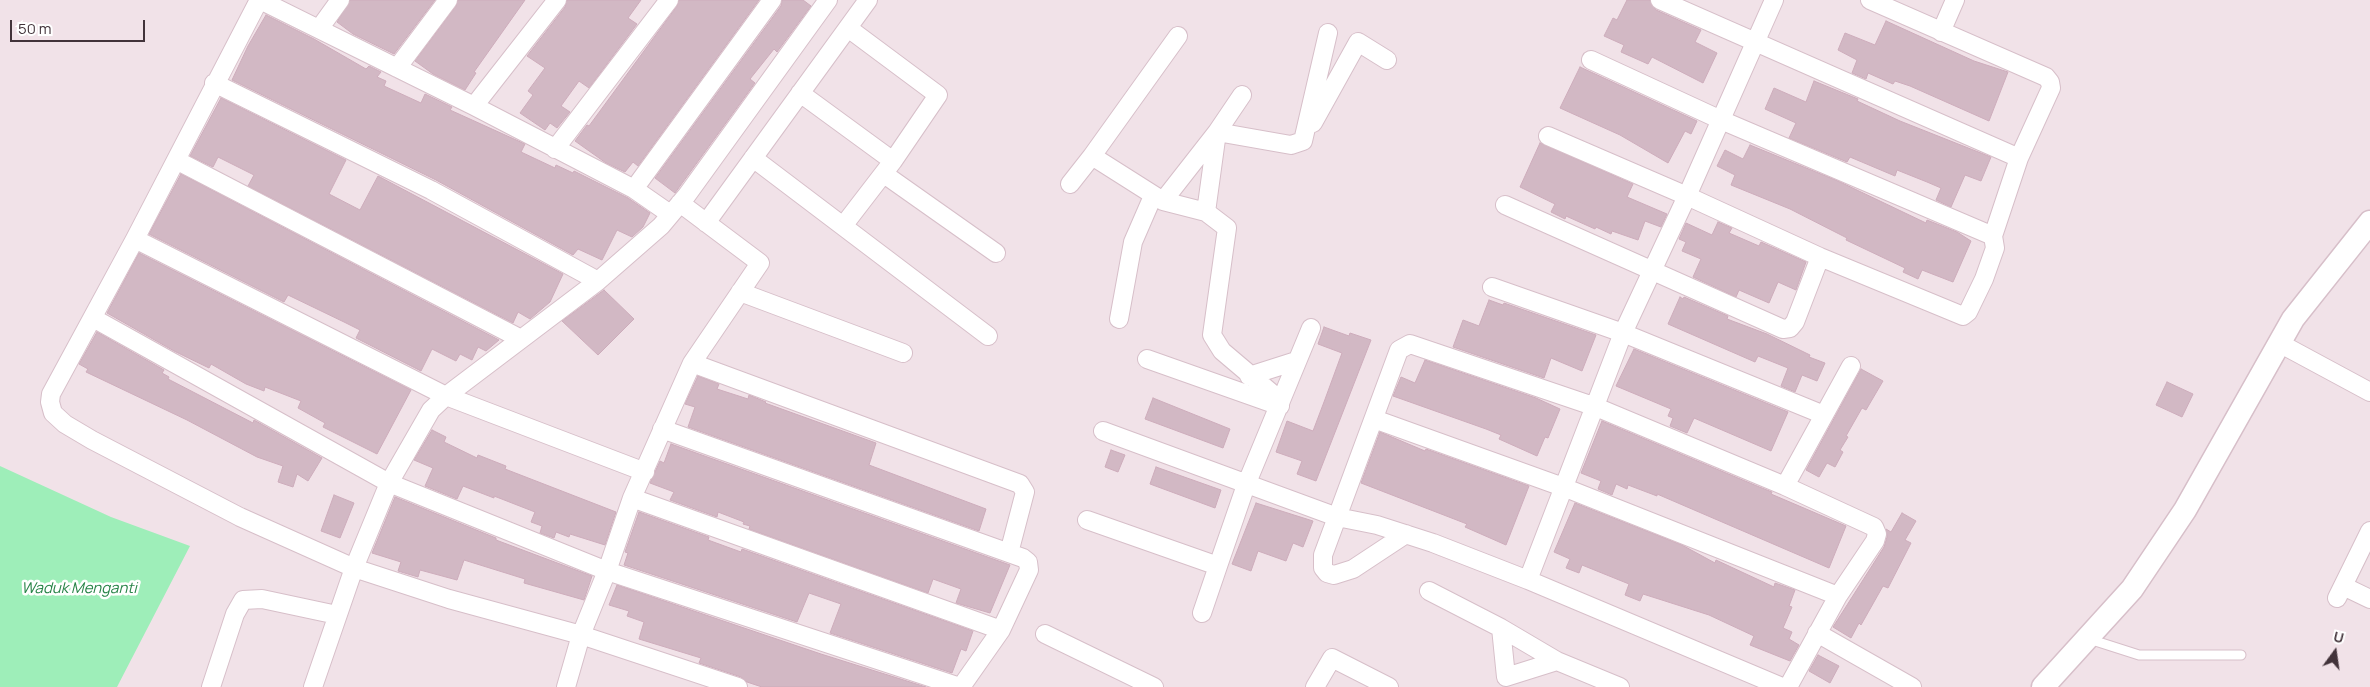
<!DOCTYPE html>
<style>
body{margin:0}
#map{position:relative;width:2370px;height:687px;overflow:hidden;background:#f1e2e8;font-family:Manrope,sans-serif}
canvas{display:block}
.north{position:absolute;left:2310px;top:627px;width:50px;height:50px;-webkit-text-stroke:4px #fff;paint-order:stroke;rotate:14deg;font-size:14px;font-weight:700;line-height:20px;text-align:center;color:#42333a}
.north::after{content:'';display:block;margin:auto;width:18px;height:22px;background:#42333a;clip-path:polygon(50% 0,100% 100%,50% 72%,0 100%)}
.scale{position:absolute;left:10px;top:20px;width:135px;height:22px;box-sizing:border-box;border:2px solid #42333a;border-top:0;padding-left:6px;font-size:15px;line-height:18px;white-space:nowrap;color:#42333a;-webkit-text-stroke:4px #fff;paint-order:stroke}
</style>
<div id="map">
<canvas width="2370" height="687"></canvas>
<div class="north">U</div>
<div class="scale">50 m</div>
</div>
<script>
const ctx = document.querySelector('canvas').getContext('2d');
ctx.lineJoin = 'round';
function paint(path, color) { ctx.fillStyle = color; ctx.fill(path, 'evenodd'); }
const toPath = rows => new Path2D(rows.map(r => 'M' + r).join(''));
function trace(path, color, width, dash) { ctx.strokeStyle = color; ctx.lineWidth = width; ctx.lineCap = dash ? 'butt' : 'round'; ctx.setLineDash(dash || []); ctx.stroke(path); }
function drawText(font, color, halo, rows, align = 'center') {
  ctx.font = font + ' Manrope,sans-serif'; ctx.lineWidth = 5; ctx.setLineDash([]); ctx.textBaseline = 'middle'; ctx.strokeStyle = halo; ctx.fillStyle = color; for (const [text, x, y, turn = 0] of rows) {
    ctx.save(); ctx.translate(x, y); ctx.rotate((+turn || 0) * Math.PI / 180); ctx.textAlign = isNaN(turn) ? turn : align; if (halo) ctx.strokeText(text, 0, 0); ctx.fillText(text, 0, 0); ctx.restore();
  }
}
paint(toPath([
 [0,466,111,517,190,546,117,687,0,687]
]), '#9eeeb9');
const building = toPath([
 [350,0,435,0,394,54,353,34,337,22,350,0],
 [458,0,525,0,474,72,476,73,465,90,433,74,415,61,456,6,458,0],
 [567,0,641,0,628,18,637,24,589,88,579,81,561,106,570,112,557,128,550,123,545,130,520,113,533,95,528,91,545,68,527,56,565,7,567,0],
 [679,0,759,0,638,166,633,162,625,172,606,163,575,141,587,125,589,126,677,6,679,0],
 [782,0,803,0,811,6,777,52,774,49,750,79,755,83,675,193,655,178,781,6,782,0],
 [1627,0,1650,0,1656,10,1701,30,1695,42,1717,53,1703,83,1652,57,1648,64,1621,52,1624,45,1604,36,1613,18,1617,20,1627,0],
 [266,15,314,39,366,69,369,66,381,72,377,77,386,81,384,86,421,103,425,94,452,107,450,110,525,144,521,152,555,168,556,165,573,173,574,171,628,198,650,213,643,227,632,237,617,230,602,260,578,249,573,255,436,180,232,80,248,46,266,15],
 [1886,21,1974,61,2008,72,1989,121,1910,86,1895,81,1893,84,1868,73,1866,79,1852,73,1857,60,1838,50,1845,33,1875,45,1886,21],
 [1580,67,1697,121,1691,134,1685,131,1668,163,1620,135,1560,108,1580,67],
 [1814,81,1858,99,1857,101,1900,121,1991,157,1981,181,1965,175,1951,207,1936,200,1941,188,1927,182,1897,170,1895,176,1850,157,1847,162,1789,138,1796,123,1765,109,1774,88,1806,102,1814,81],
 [221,98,346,160,329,194,360,210,378,176,563,274,550,302,530,319,518,312,513,323,248,186,254,175,218,157,213,167,190,156,221,98],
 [1540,143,1633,184,1627,197,1667,214,1661,227,1645,221,1638,240,1612,231,1611,234,1596,227,1595,229,1566,216,1565,219,1551,212,1555,204,1520,187,1540,143],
 [1750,145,1838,181,1926,223,1927,220,1957,232,1971,241,1953,282,1922,270,1918,279,1903,272,1905,268,1846,240,1847,238,1790,209,1731,185,1735,175,1717,166,1725,150,1743,159,1750,145],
 [181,174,499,340,486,351,478,347,472,360,460,354,456,361,432,349,421,371,356,338,360,330,344,322,288,295,284,302,149,234,181,174],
 [1718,222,1732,228,1729,233,1759,246,1761,242,1806,262,1796,290,1778,282,1769,303,1739,290,1736,297,1693,277,1701,259,1682,251,1686,242,1679,239,1686,223,1712,235,1718,222],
 [139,253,411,390,377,454,323,427,325,423,298,408,301,401,265,387,264,391,246,384,211,364,209,368,174,351,107,313,139,253],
 [604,290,634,319,598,355,562,321,604,290],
 [1680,297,1683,299,1684,297,1728,316,1727,319,1767,334,1810,355,1809,357,1825,363,1817,381,1802,375,1795,392,1781,386,1788,368,1758,356,1755,362,1668,324,1680,297],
 [1489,300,1503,305,1504,303,1596,335,1582,371,1551,358,1544,378,1453,347,1463,320,1479,326,1489,300],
 [1324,327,1349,336,1350,333,1371,340,1316,481,1297,474,1302,461,1276,452,1287,421,1313,431,1324,402,1342,353,1318,344,1324,327],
 [97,332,164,370,162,373,169,377,168,379,253,423,254,420,322,458,308,481,297,474,293,487,278,482,283,466,257,457,187,420,86,372,88,369,79,364,97,332],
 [1634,349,1788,412,1771,451,1694,418,1687,433,1670,426,1673,418,1668,416,1671,409,1616,386,1634,349],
 [1425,360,1536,398,1560,409,1548,438,1545,437,1537,456,1499,439,1501,435,1486,429,1393,396,1401,377,1415,383,1425,360],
 [1861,369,1883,381,1866,410,1862,408,1846,436,1848,437,1840,450,1843,452,1835,467,1827,463,1819,477,1806,470,1861,369],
 [698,376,719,384,717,389,748,399,749,395,766,402,765,403,876,443,869,465,986,509,979,531,688,427,695,407,685,404,698,376],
 [2167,382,2193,394,2182,417,2156,405,2167,382],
 [1153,398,1230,429,1223,448,1145,419,1153,398],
 [1602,421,1757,486,1772,492,1771,494,1846,526,1829,568,1657,494,1657,496,1628,485,1627,489,1616,484,1612,495,1598,489,1601,481,1581,473,1602,421],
 [432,430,446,437,444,442,477,458,478,455,506,466,505,469,616,512,605,545,570,534,569,537,556,532,554,538,540,533,542,526,531,522,535,512,494,496,494,498,463,486,457,499,425,486,433,468,414,460,432,430],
 [1380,432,1425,451,1426,449,1529,486,1506,545,1465,527,1467,524,1361,483,1380,432],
 [671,444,1010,565,990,613,956,603,961,589,933,579,928,593,749,529,750,526,743,524,744,522,718,512,717,517,670,500,674,492,650,483,660,461,664,463,671,444],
 [1111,450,1125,455,1118,472,1105,467,1111,450],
 [1156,467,1221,490,1215,508,1150,484,1156,467],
 [334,495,354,503,340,538,321,531,334,495],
 [395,497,496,538,496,540,592,576,584,600,524,583,525,579,464,560,457,580,420,570,418,577,398,571,401,562,372,553,395,497],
 [1256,503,1313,521,1303,547,1293,543,1286,561,1258,551,1251,571,1232,564,1256,503],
 [1575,503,1682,545,1715,563,1716,560,1774,587,1775,583,1795,590,1789,606,1792,607,1783,628,1792,632,1789,639,1799,645,1790,661,1750,645,1754,636,1709,615,1643,594,1640,601,1625,595,1629,584,1582,565,1579,573,1566,568,1570,559,1554,552,1575,503],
 [639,512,709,537,708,540,741,552,742,549,973,631,966,651,961,649,952,673,830,633,841,604,809,593,797,622,624,565,628,553,625,552,639,512],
 [1902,513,1916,521,1905,540,1911,543,1888,588,1883,586,1861,625,1859,623,1851,638,1833,627,1884,547,1887,537,1886,529,1891,532,1902,513],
 [617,585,821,654,926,687,762,687,747,682,741,677,699,663,701,658,639,639,644,622,627,616,629,611,609,605,617,585],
 [1818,655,1839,666,1830,683,1809,671,1818,655]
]);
paint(building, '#d2b8c4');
trace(building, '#cdacbb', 1);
const service = toPath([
 [2089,639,2139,655,2241,655]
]);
const minor = toPath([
 [259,0,135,239,51,394,50,402,53,413,65,424,92,440,240,517,354,568,449,599,581,635,738,687],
 [260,0,474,106,634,189,670,214],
 [1660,0,2019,158],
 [319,29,340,0],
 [1941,32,1955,0],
 [1178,36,1092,156,1163,201,1206,212,1227,228,1212,335,1222,351,1281,401],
 [1591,60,1721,120,1993,236],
 [397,68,448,0],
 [214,83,431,190,598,281],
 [800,93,893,161],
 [1242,95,1217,132,1291,145,1303,141,1328,33],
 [474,106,557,0],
 [1313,123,1358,42,1387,60],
 [1548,136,1687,196,1820,257,1963,316,1968,312,1984,279,1995,248,1993,236,2019,158,2051,88,2050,82,2046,77,1870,0],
 [555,149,669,0],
 [753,158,988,336],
 [176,160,521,339],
 [884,174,996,253],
 [1070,184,1092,156],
 [634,189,772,0],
 [1163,201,1217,132,1206,212],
 [680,203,760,263,692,363],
 [1505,205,1783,329,1790,328,1795,322,1820,257],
 [706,223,868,0],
 [843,226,893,161,938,95,848,28],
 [135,239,446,396,645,472],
 [1492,287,1623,333,1824,415],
 [740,292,903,353],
 [93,318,389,483,607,571,960,687],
 [1119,319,1133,242,1153,196],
 [2279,343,2370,392],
 [1147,359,1280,406],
 [1249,376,1296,361],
 [1374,419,1563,487,1838,596],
 [662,429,1023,558,1028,562,1029,570,1001,630,961,687],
 [1103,431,1337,517,1377,525,1433,543,1528,580,1782,687],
 [1785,486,1851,366],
 [632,498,1001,630],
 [1087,520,1218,566,1246,485,1311,328],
 [1406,534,1353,569,1334,575,1327,573,1323,568,1323,555,1399,350,1410,344,1596,407,1785,486,1874,527,1877,534,1875,541,1838,596,1788,687],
 [1528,580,1623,333,1687,196,1774,0],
 [2343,586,2370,599],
 [1429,591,1501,628,1557,661,1620,687],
 [2337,598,2370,531],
 [1202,613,1218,566],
 [1501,628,1506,677,1557,661],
 [1817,633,1912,687],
 [1045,634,1154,687],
 [211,687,235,614,243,600,262,599,337,615],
 [313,687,354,568,389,483,431,410,446,396,598,281,661,226,687,195,828,0],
 [566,687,581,635,607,571,632,498,692,363,1020,484,1025,492,1009,553],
 [1315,687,1332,658,1389,687]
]);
const tertiary = toPath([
 [2043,687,2132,589,2185,510,2293,319,2370,222]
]);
trace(service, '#d7bfc9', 11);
trace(minor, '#d7bfc9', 20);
trace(tertiary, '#d7bfc9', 25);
trace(service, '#fff', 9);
trace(minor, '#fff', 18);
trace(tertiary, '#fff', 22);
drawText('italic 15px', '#288448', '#fff', [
 ["Waduk Menganti",79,589]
]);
</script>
